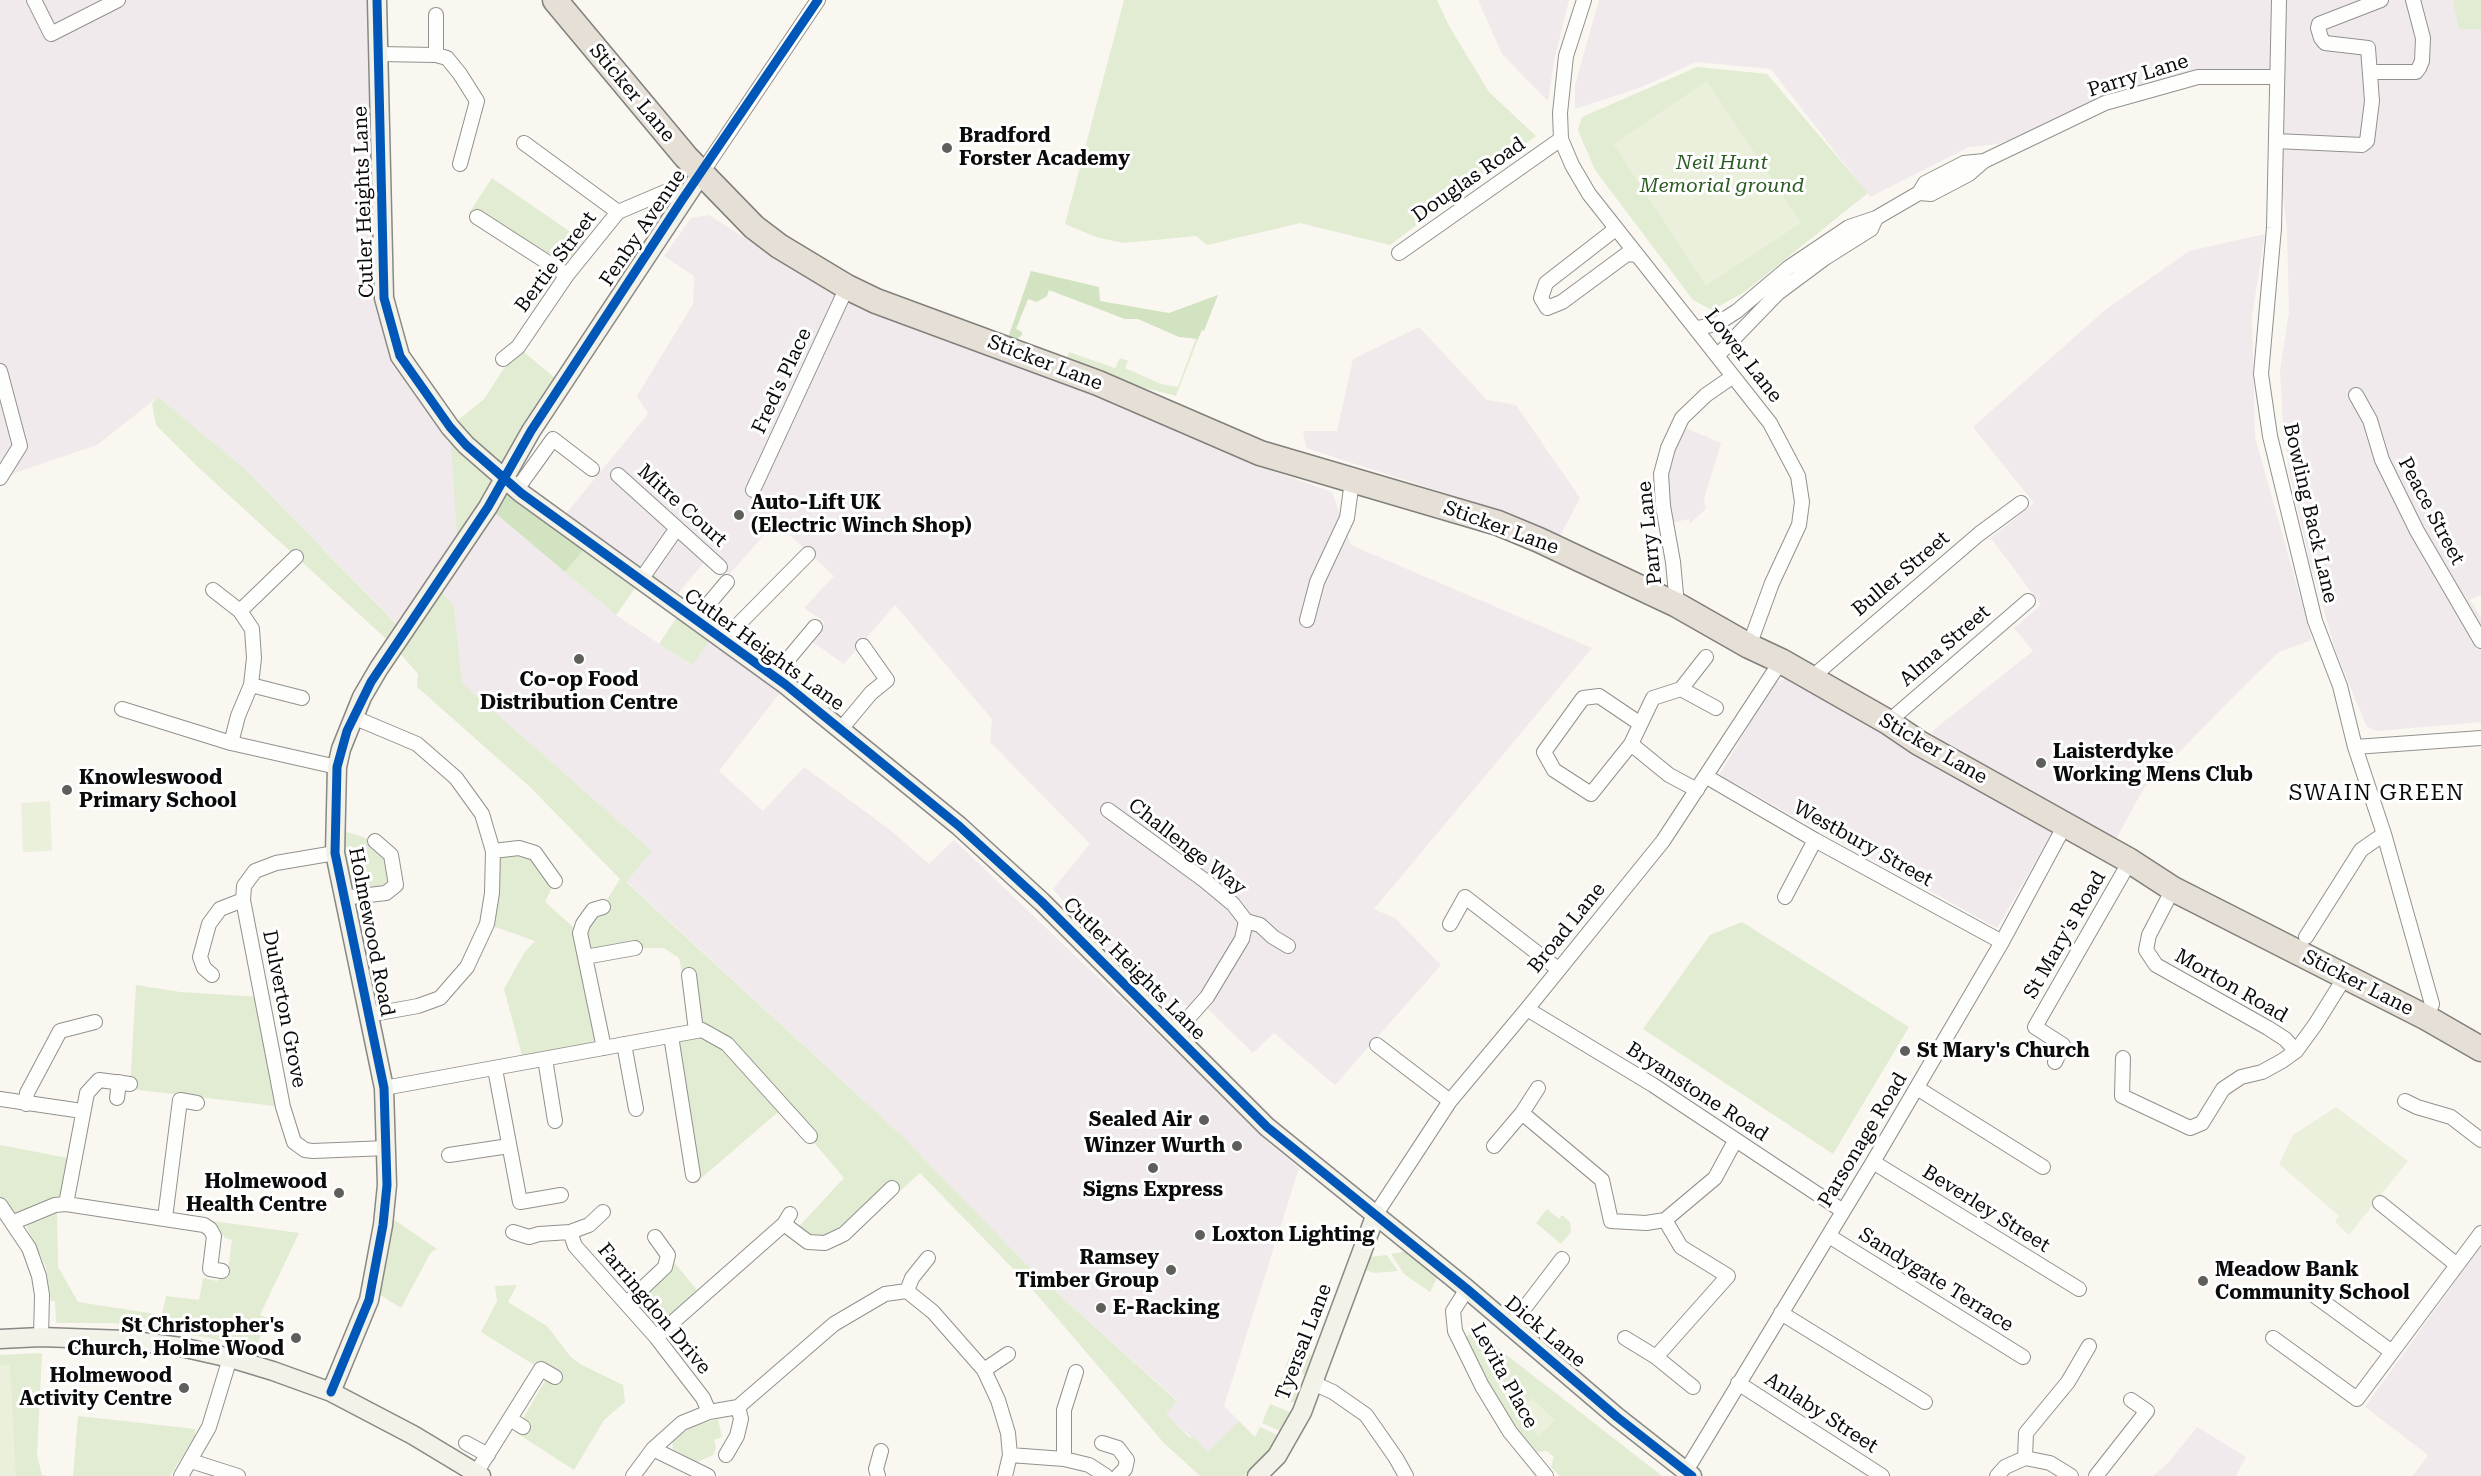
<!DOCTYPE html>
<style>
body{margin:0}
canvas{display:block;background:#f9f7f0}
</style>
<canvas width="2481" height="1476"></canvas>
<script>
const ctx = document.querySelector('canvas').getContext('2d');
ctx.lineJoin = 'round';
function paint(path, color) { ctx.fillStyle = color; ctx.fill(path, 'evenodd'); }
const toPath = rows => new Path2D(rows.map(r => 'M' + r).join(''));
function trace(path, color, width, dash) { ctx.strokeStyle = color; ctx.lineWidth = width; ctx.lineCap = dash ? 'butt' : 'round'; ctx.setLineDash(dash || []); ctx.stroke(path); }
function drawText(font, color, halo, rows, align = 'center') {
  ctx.font = font + ' "Roboto Serif",serif'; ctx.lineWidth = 6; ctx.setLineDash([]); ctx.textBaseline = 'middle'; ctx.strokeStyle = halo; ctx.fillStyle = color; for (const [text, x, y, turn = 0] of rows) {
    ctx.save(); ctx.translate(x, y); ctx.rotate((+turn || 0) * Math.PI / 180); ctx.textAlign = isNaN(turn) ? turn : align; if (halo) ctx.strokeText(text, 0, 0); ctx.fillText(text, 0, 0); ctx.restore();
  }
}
paint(toPath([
 [0,0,377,0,384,298,417,380,488,507,616,615,691,665,714,634,786,685,719,771,763,811,804,767,889,829,929,864,954,840,1194,1069,1263,1138,1299,1168,1224,1406,1239,1421,1208,1452,1165,1414,1177,1400,1037,1275,902,1136,626,881,652,851,462,683,454,606,404,631,246,470,158,397,97,445,0,478],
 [1478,0,1569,0,1554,61,1548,101,1502,54],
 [1599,0,2481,0,2481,594,2470,600,2481,617,2481,722,2377,731,2367,727,2336,652,2310,562,2290,476,2283,425,2280,371,2289,312,2287,229,2280,172,2277,77,2198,77,2105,103,1998,144,1969,147,1870,197,1771,69,1696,62,1642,87,1575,109,1575,85],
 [709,215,838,297,1102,398,1256,465,1332,492,1351,545,1592,648,1374,909,1395,918,1441,965,1335,1085,1274,1033,1253,1053,1207,1008,1180,1004,1163,1005,1134,981,1053,889,1090,844,990,742,992,719,895,605,844,664,810,640,825,622,804,608,834,576,776,522,725,579,705,561,676,596,564,516,648,414,637,396,693,304,694,276,664,256,691,218],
 [2265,234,2252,316,2255,437,2312,640,2279,652,2239,691,2144,788,2116,839,2065,825,1950,760,1931,732,2033,651,2014,628,2041,605,1991,538,2034,503,1973,427,2104,311,2189,251],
 [1419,327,1487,400,1516,405,1580,498,1559,538,1491,508,1306,448,1303,431,1337,431,1353,359],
 [1684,427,1721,443,1704,499,1706,509,1690,523,1689,519,1670,523,1665,493,1669,462],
 [1786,678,2052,833,1997,928,1719,775,1774,684],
 [2481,1246,2481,1476,2413,1476,2428,1455,2365,1407],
 [2197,1427,2246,1457,2236,1476,2153,1476,2169,1462]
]), '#f0eaec');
paint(toPath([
 [1124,0,1437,0,1449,26,1489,92,1536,136,1390,245,1300,223,1207,245,1196,236,1123,243,1096,237,1065,224],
 [2453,0,2481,0,2481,29,2459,29],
 [1697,67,1767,74,1868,193,1743,293,1712,310,1693,300,1595,170,1578,130,1582,117],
 [492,178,591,246,567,275,469,213],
 [1196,338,1198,339,1176,396,1141,387,1067,357,1069,352,1115,368,1120,358,1128,361,1125,368,1161,384,1178,387],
 [518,347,562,384,458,551,450,427,484,399],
 [158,397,246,470,403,631,435,585,454,606,462,683,652,851,626,882,902,1136,1037,1275,1177,1401,1166,1414,1190,1438,1193,1436,1208,1452,1239,1421,1255,1437,1260,1427,1278,1435,1269,1451,1244,1476,1200,1476,1164,1443,1027,1283,920,1173,841,1245,821,1251,804,1247,791,1235,844,1178,784,1107,699,1180,671,1036,695,1031,679,958,664,948,635,948,585,957,604,1048,524,1063,504,989,524,953,535,941,487,924,493,851,519,848,555,881,545,902,580,933,603,906,620,879,529,786,417,687,418,674,394,646,199,468,156,425,152,404],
 [589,543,640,581,616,615,565,572],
 [681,611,714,634,692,665,659,644],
 [335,828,375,841,391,855,396,885,343,898],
 [1742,922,1909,1027,1833,1154,1643,1029,1710,935],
 [136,985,180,992,262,997,283,1107,130,1089],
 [0,1145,73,1159,66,1204,14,1222,0,1205],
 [1547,1209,1559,1219,1562,1215,1570,1222,1571,1232,1561,1244,1536,1223],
 [57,1212,58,1267,78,1302,162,1315,166,1296,199,1300,203,1278,217,1281,221,1278,227,1278,232,1240,225,1238,213,1221,299,1233,260,1315,268,1318,255,1350,209,1338,140,1326,112,1323,56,1323,55,1301,51,1301,46,1267,27,1228,29,1222],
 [384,1213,437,1249,431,1252,401,1308,371,1289],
 [1408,1251,1438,1276,1430,1292,1404,1274,1391,1254],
 [668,1255,702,1296,656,1337,627,1303],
 [1387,1255,1398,1271,1374,1273,1363,1269,1369,1257],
 [517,1285,508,1302,547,1326,570,1356,580,1364,623,1385,625,1402,604,1420,574,1470,515,1432,549,1374,481,1332,497,1301,495,1286],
 [1472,1331,1476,1331,1662,1476,1560,1476,1551,1467,1554,1457,1547,1451,1536,1452,1527,1449,1492,1394,1466,1340,1467,1336],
 [1293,1348,1312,1355,1305,1375,1285,1368],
 [42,1353,37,1455,42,1475,49,1476,0,1476,0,1355],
 [1282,1376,1301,1385,1294,1403,1274,1395],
 [1270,1404,1290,1412,1280,1431,1262,1423],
 [78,1416,195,1429,195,1436,170,1476,73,1476],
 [718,1419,722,1437,714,1440,716,1448,713,1455,697,1462,673,1449,672,1440,678,1435,695,1426]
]), '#e1ecd2');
paint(toPath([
 [1031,271,1099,287,1100,301,1169,313,1218,295,1204,331,1202,330,1198,339,1179,337,1138,319,1125,319,1049,290,1047,296,1037,302,1028,299,1016,329,1022,332,1022,335,1017,339,1008,338],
 [504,479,589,543,565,572,488,507]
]), '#d1e3c1');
paint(toPath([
 [1707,81,1801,223,1706,286,1613,144],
 [50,801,52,851,23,852,21,803],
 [2336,1107,2408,1161,2349,1235,2335,1222,2339,1216,2279,1164,2293,1135],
 [10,1364,16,1476,0,1476,0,1365],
 [1532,1398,1555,1420,1539,1437,1516,1414]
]), '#eaf0db');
const street = toPath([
 [34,0,51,34,118,0],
 [1584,0,1566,56,1560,113,1561,139,1572,165,1589,194,1770,423,1798,476,1802,502,1799,525,1772,583,1749,646],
 [2279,0,2274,228,2261,374,2270,436,2315,621,2340,686,2355,747,2384,834,2432,1004,2427,1018],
 [436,15,436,55],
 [379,54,436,55,447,58,460,74,477,101,460,164],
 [2371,72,2416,72,2419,68,2422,61,2423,38,2413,0],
 [2276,141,2362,145,2367,141,2372,101,2368,48,2325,43,2321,38,2318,28,2319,24,2381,0],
 [524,143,618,212],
 [701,174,818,0],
 [1919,193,1931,194,1969,174,1984,161,2105,103,2198,77,2277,77],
 [477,217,567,275],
 [1613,225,1613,231,1546,283,1541,298,1547,308,1562,302,1627,254,1637,255],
 [1399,253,1561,139],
 [1697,328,1717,324,1737,311,1788,268,1849,227,1876,218,1919,193,1925,183,1964,163,1984,161],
 [1717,356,1778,293,1825,258,1871,229,1876,218],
 [503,359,518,347,567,275,618,212,665,192,682,200],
 [0,371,20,446,0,478],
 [2356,395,2370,420,2382,460,2417,531,2481,641],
 [618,475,720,567],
 [517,489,553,439,592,469],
 [753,490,847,287],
 [640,581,677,528],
 [213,590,240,611,252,629,254,658,251,685,238,716,231,743,337,767],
 [1677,605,1673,562,1663,506,1661,474,1668,448,1682,418,1706,395,1732,377],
 [240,611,296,557],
 [695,620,727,582],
 [1307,620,1317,582,1347,518,1352,481],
 [723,640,808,554],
 [774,676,815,627],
 [1810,679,1979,534,2021,503],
 [251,685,302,698],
 [1681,689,1716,708],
 [122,709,231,743],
 [353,717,417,744,456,778,482,814,493,851,492,893,487,924,467,967,440,998,418,1006,368,1015],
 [1888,722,2028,601],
 [1639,723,1599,696,1583,698,1544,752,1554,770,1591,794,1631,744,1653,698,1681,689,1706,657],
 [841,729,871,693,887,680,863,646],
 [1631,744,1669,775,1697,790],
 [2355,747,2481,738],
 [1707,777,1815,840,2002,942],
 [1108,810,1204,880,1233,904,1246,921,1242,939,1207,997,1174,1034],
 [493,851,519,848,535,853,555,881],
 [335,853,276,863,255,871,244,886,243,900,283,1107,294,1142,305,1150,313,1151,387,1148],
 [2173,889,2149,935,2146,950,2156,965,2268,1028,2285,1039,2296,1051],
 [1785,897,1815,840],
 [343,898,386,893,396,885,391,855,375,841],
 [603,907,593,910,583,924,580,933,604,1048],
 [1246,921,1260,925,1273,937,1288,946],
 [1450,924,1465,897,1558,969],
 [2306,937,2361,850,2384,834],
 [585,957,635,948],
 [212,975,204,968,200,957,209,924,220,909,243,900],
 [689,975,696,1031],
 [1527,1009,1653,1085,1843,1211],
 [671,1036,693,1175],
 [624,1044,636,1109],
 [1377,1045,1450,1101],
 [2123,1058,2122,1096,2190,1128,2202,1123,2223,1089,2241,1077,2262,1072,2282,1061,2296,1051,2315,1025,2345,977],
 [545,1059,555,1121],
 [2055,1062,2063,1045,2035,1027,2130,861],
 [495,1069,520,1202,561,1195],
 [384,1088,702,1030,727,1044,810,1136],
 [1917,1088,2043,1167],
 [117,1098,119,1082],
 [0,1099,82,1111],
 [2405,1101,2417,1107,2451,1117,2481,1140],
 [26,1104,27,1093,60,1031,95,1022],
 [1522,1113,1602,1180,1611,1221,1646,1223,1665,1220,1715,1178,1735,1141],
 [1494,1146,1522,1113,1538,1088],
 [449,1155,509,1146],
 [1873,1162,2079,1289],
 [2380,1203,2457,1265],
 [66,1204,87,1093,99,1080,130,1084],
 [0,1205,29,1248,39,1276,42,1295,41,1337],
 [1376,1214,1450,1101,1527,1009,1663,841,1781,661],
 [165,1218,180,1100,197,1103],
 [14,1222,55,1205,66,1204,204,1225,210,1229,214,1236,210,1269,222,1271],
 [784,1224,808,1242,825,1243,844,1234,892,1188],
 [513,1232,529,1237,539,1234,570,1232,589,1225,603,1212],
 [570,1232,575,1246,656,1337,703,1398,709,1412],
 [1829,1236,2023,1357],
 [1467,1289,1453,1311,1455,1331,1482,1386,1510,1432,1546,1476],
 [907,1291,912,1278,928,1258],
 [2311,1293,2392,1352],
 [627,1303,665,1267,668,1255,655,1237],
 [1781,1313,1925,1402],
 [1510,1327,1562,1259],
 [656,1337,784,1224,790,1214],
 [1625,1338,1656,1357,1693,1387],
 [2273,1338,2357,1399,2481,1233],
 [1656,1357,1728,1276,1681,1247,1665,1220],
 [984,1370,1008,1354],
 [1313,1383,1333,1392,1366,1415,1396,1458,1406,1476],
 [1738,1383,1882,1476],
 [510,1419,523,1427],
 [466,1443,488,1455],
 [1102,1443,1118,1448,1127,1460,1125,1469,1118,1476],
 [653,1449,708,1476],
 [726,1455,737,1436,741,1419,738,1407],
 [1010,1455,1064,1459,1089,1465,1106,1476],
 [2025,1458,2050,1463,2071,1476],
 [1064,1459,1064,1410,1076,1372],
 [191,1461,238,1476],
 [1686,1471,1873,1162,2002,942,2065,825],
 [476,1473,541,1369,555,1377],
 [181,1476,209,1427,230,1358],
 [633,1476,653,1449,682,1423,709,1412,738,1407,834,1324,885,1294,907,1291,933,1312,984,1370,998,1400,1008,1433,1010,1455,1005,1476],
 [878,1476,876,1469,881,1451],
 [1997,1476,2005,1467,2025,1458,2026,1433,2068,1382,2089,1346],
 [2096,1476,2147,1411,2131,1400]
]);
const secondary = toPath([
 [377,0,384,298,400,356,450,427,466,445,521,493,786,685,959,826,1042,902,1267,1127,1467,1289,1617,1417,1692,1476],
 [0,1339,41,1337,126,1340,181,1347,230,1358,273,1371,331,1392,413,1435,481,1476],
 [331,1392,369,1300,383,1225,387,1185,384,1088,335,853,337,767,341,749,362,697,379,668,488,507,531,431,701,174],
 [1257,1476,1277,1456,1302,1412,1376,1214]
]);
const highway = toPath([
 [555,0,686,157,754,227,779,246,847,287,876,301,1098,383,1260,453,1498,523,1539,540,1677,605,1749,646,1781,661,1888,722,1919,743,2130,861,2173,889,2427,1018,2481,1049]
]);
trace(street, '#92918e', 16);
trace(secondary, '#898885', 21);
trace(highway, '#7f7f7b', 27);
trace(street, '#fefefd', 14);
trace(secondary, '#f3f2e9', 18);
trace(highway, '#e6dfd6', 24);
trace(toPath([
 [377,0,384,298,400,356,450,427,466,445,521,493,786,685,959,826,1042,902,1267,1127,1467,1289,1617,1417,1692,1476],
 [331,1392,369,1300,383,1225,387,1185,384,1088,335,853,337,767,347,731,371,682,488,507,531,431,682,200,818,0]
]), '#0057b8', 9);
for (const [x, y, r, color] of [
 [947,148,6,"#5e5e5b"],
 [739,515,6,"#5e5e5b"],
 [579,659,6,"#5e5e5b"],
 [2041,763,6,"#5e5e5b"],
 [67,790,6,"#5e5e5b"],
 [1905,1051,6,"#5e5e5b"],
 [1204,1120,6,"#5e5e5b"],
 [1237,1146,6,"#5e5e5b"],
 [1153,1168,6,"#5e5e5b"],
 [339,1193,6,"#5e5e5b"],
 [1200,1235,6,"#5e5e5b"],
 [1171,1270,6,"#5e5e5b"],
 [2203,1281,6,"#5e5e5b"],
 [1101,1308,6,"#5e5e5b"],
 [296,1338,6,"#5e5e5b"],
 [184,1388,6,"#5e5e5b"]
]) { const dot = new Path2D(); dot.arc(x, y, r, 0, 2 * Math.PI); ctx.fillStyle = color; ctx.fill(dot); trace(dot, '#fff', 2); }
drawText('20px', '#0b0b0b', '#fff', [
 ["Parry Lane",2138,76,-17],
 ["Sticker Lane",632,93,50],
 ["Douglas Road",1469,180,-35],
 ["Cutler Heights Lane",364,202,-92],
 ["Fenby Avenue",643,228,-56],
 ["Bertie Street",556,262,-53],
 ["Lower Lane",1743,356,52],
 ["Sticker Lane",1045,363,21],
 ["Fred's Place",782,381,-65],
 ["Mitre Court",682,506,42],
 ["Peace Street",2431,511,62],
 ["Bowling Back Lane",2310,513,77],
 ["Sticker Lane",1501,528,20],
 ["Parry Lane",1650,533,-96],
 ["Buller Street",1901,574,-40],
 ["Alma Street",1945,646,-41],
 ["Cutler Heights Lane",764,650,36],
 ["Sticker Lane",1933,749,30],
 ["Westbury Street",1863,844,29],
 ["Challenge Way",1187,847,38],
 ["Broad Lane",1567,928,-51],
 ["Holmewood Road",371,932,79],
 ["St Mary's Road",2065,935,-60],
 ["Cutler Heights Lane",1134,969,45],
 ["Sticker Lane",2358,983,27],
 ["Morton Road",2231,986,30],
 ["Dulverton Grove",284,1009,79],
 ["Bryanstone Road",1697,1092,33],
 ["Parsonage Road",1863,1140,-59],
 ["Beverley Street",1986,1209,32],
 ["Sandygate Terrace",1936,1280,32],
 ["Farringdon Drive",654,1309,50],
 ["Dick Lane",1545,1332,40],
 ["Tyersal Lane",1304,1342,-69],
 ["Levita Place",1504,1376,61],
 ["Anlaby Street",1821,1413,33]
]);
drawText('bold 20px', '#0b0b0b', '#fff', [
 ["Bradford",959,136],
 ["Forster Academy",959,159],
 ["Auto-Lift UK",751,503],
 ["(Electric Winch Shop)",751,526],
 ["Co-op Food",579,680,"center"],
 ["Distribution Centre",579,703,"center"],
 ["Laisterdyke",2053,752],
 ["Working Mens Club",2053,775],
 ["Knowleswood",79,778],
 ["Primary School",79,801],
 ["St Mary's Church",1917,1051],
 ["Sealed Air",1192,1120,"right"],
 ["Winzer Wurth",1225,1146,"right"],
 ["Holmewood",327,1182,"right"],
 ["Health Centre",327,1205,"right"],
 ["Signs Express",1153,1190,"center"],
 ["Loxton Lighting",1212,1235],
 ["Ramsey",1159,1258,"right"],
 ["Timber Group",1159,1281,"right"],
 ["Meadow Bank",2215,1270],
 ["Community School",2215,1293],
 ["E-Racking",1113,1308],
 ["St Christopher's",284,1326,"right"],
 ["Church, Holme Wood",284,1349,"right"],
 ["Holmewood",172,1376,"right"],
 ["Activity Centre",172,1399,"right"]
], 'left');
drawText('italic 20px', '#2c5b24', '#fff', [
 ["Neil Hunt",1722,163],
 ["Memorial ground",1722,186]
]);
ctx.letterSpacing = '1.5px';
drawText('22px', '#0b0b0b', '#fff', [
 ["SWAIN GREEN",2377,794]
]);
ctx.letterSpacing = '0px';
</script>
